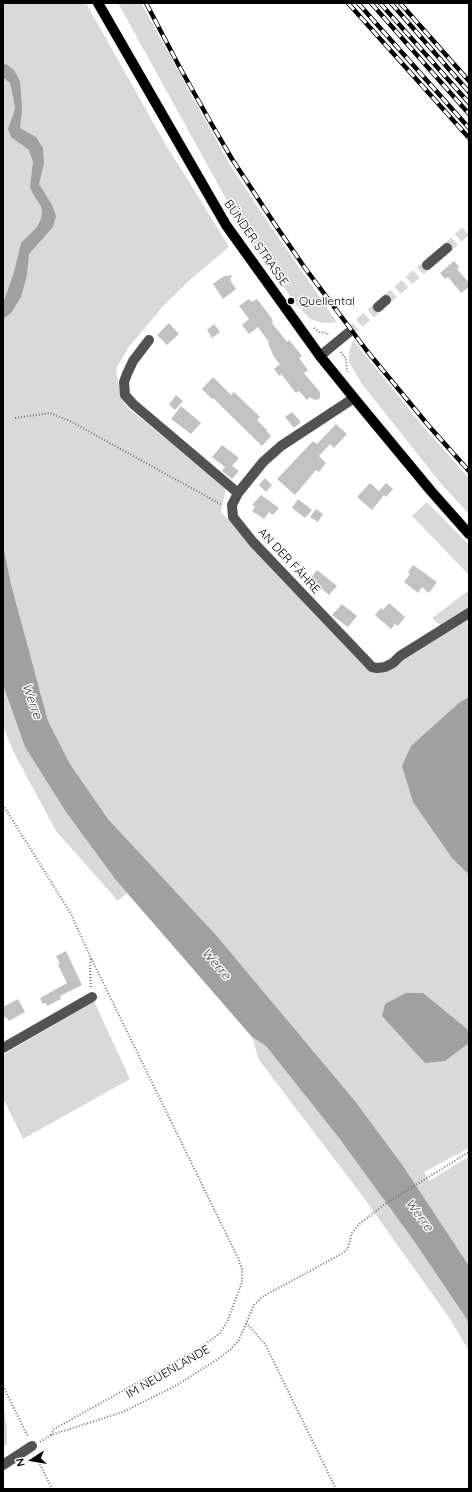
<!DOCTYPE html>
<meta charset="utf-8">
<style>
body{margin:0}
#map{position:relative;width:472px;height:1492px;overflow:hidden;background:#fff;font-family:Quicksand,sans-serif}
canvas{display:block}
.frame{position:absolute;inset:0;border:4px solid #000;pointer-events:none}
.north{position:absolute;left:12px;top:1440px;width:40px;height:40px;-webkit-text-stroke:3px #fff;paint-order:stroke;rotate:258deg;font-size:11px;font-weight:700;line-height:16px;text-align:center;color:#000}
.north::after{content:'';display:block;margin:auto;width:14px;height:18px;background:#000;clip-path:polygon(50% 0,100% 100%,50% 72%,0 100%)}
</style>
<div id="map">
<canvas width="472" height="1492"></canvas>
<div class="frame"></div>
<div class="north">N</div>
</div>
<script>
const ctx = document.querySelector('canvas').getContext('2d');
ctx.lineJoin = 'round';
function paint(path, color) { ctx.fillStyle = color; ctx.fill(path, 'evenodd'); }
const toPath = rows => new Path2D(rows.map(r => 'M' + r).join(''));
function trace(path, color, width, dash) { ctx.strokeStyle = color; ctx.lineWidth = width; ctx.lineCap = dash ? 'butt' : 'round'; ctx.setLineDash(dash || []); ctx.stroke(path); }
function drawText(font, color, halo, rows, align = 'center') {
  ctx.font = font + ' Quicksand,sans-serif'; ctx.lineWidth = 3; ctx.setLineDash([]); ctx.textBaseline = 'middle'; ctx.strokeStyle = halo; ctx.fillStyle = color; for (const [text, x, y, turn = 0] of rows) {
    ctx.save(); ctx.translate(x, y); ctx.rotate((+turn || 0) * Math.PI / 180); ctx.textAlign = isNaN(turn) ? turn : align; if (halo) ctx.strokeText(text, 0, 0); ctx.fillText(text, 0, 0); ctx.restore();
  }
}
paint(toPath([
 [3,3,86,3,167,147,185,175,229,247,191,279,165,304,128,348,116,369,121,398,128,408,226,488,221,512,372,670,447,631,432,618,469,590,469,697,460,702,452,858,469,875,469,1034,466,1029,445,1061,469,1043,469,1148,424,1172,429,1181,463,1160,469,1157,469,1266,403,1167,355,1101,216,935,108,819,70,764,48,721,11,584,3,545],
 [118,3,141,3,230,165,271,227,337,322,323,323,310,319,296,304,246,233,236,217],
 [353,340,426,430,469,478,469,514,442,485,362,384,349,362,349,352],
 [427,502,469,545,469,575,412,516],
 [3,685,25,747,66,812,115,879,127,893,118,901,56,831,13,751,3,726],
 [94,1001,130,1079,23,1139,3,1098,3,1055],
 [252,1037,266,1046,339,1138,414,1241,466,1318,469,1326,469,1351,450,1319,361,1194,259,1060],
 [3,1403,7,1428,7,1444,3,1446]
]), '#d9d9d9');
paint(toPath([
 [3,64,6,64,14,70,20,81,22,109,20,128,36,137,43,148,44,163,39,184,52,205,56,216,53,227,29,254,27,275,21,297,11,313,3,319,3,304,14,272,21,243,37,227,41,219,42,212,41,206,33,194,30,187,33,162,29,150,11,137,8,129,13,115,15,107,10,83,3,77],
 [3,545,11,584,48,721,70,764,108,819,216,935,355,1101,403,1166,469,1266,469,1326,466,1318,414,1241,339,1138,266,1046,252,1037,115,879,66,812,25,747,3,685],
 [469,697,469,875,452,858,413,802,402,766,411,746,460,702],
 [406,993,423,993,467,1029,469,1034,469,1043,445,1061,425,1063,382,1016,385,1004]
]), '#a0a0a0');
paint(toPath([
 [454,261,459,267,457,269,469,283,469,287,461,293,448,277,445,279,440,273],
 [232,275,230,280,236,289,223,299,213,284,224,276],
 [249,299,252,302,257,299,271,317,273,322,272,323,287,342,289,340,302,356,299,358,308,370,304,373,320,392,320,398,317,400,312,399,310,397,307,400,299,391,296,393,281,374,279,376,274,369,280,364,274,357,268,343,269,342,258,327,249,334,242,325,249,319,239,306],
 [169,323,179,334,167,345,157,335],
 [214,324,220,332,212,338,207,330],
 [213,377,231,395,234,392,260,417,257,420,267,430,267,432,271,436,262,446,213,398,212,399,202,389],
 [176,395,183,401,175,410,169,404],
 [181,406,201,423,191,434,171,419],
 [292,412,301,422,294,428,285,417],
 [336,424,347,434,334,448,330,444,319,456,326,463,319,472,316,470,295,495,277,479,313,441,317,444],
 [222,445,239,458,232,466,239,471,232,479,222,471,225,467,212,457],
 [265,478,272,485,266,492,259,485],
 [370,483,379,491,386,483,393,489,386,497,384,495,372,510,357,497],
 [261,495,279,508,273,515,269,512,264,519,252,511,255,507,252,505],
 [298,499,312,510,305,518,292,508],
 [316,509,323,514,318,522,310,517],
 [413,565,437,582,429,593,422,587,418,593,404,582,410,574,408,572],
 [317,570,337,586,329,595,314,582,314,581,311,578],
 [389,603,405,617,398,626,395,624,391,629,375,615,381,608,383,610],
 [342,604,357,616,348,627,332,615],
 [66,951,82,985,60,996,61,999,47,1006,46,1003,43,1004,40,998,67,983,58,965,60,964,56,956],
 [18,999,25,1012,9,1021,6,1017,3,1018,3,1007]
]), '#c2c2c2');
trace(toPath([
 [447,248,469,228],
 [386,300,427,265],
 [348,333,378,307]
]), '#d9d9d9', 10, [10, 5]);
const major = toPath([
 [98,3,226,225,320,356,354,398,431,491,469,534]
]);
trace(major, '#dbdbdb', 11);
trace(toPath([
 [314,328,319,332,327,333,329,336],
 [341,352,346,359,347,372],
 [15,418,50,413,70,421,222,505],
 [3,805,70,912,91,958,237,1256,242,1269,242,1282,228,1320,220,1333,200,1348,54,1429,51,1435],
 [91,987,90,967,91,958],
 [246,1323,265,1344,336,1489],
 [3,1386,28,1437],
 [40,1442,51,1435,123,1412,177,1385,218,1359,231,1349,239,1340,254,1305,262,1297,343,1253,348,1248,352,1233,358,1225,385,1204,469,1152],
 [36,1456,52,1489]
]), '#747474', 2, [1, 2]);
trace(toPath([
 [427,265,447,248],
 [378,307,386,300],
 [149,340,133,361,127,374,124,382,125,395,133,404,238,493],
 [320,356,348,333],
 [354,398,281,446,263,462,238,493,232,505,233,517,253,542,372,667,377,668,385,667,393,663,400,656,469,613],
 [3,1048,92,997],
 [3,1465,32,1446]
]), '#525252', 10);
trace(major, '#000', 10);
const rail = toPath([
 [146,3,179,66,211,123,232,159,274,223,305,268,367,351,428,425,469,471],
 [348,3,469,138],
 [358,3,469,128],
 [371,3,469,114],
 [380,3,469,103],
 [391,3,469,92],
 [400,3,469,81]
]);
trace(rail, '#000', 4.5);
trace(rail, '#fff', 3, [9]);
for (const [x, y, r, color] of [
 [291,301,4,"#000"]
]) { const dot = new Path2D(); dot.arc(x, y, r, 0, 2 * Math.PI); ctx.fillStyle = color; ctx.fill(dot); trace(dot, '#fff', 1.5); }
drawText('12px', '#000', '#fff', [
 ["BÜNDER STRASSE",256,243,55],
 ["AN DER FÄHRE",289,561,47],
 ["IM NEUENLANDE",168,1372,-30]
]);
drawText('12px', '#000', '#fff', [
 ["Quellental",299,301]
], 'left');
drawText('italic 13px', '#414141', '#fff', [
 ["Werre",32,701,71],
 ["Werre",216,964,49],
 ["Werre",419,1215,53]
]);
</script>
